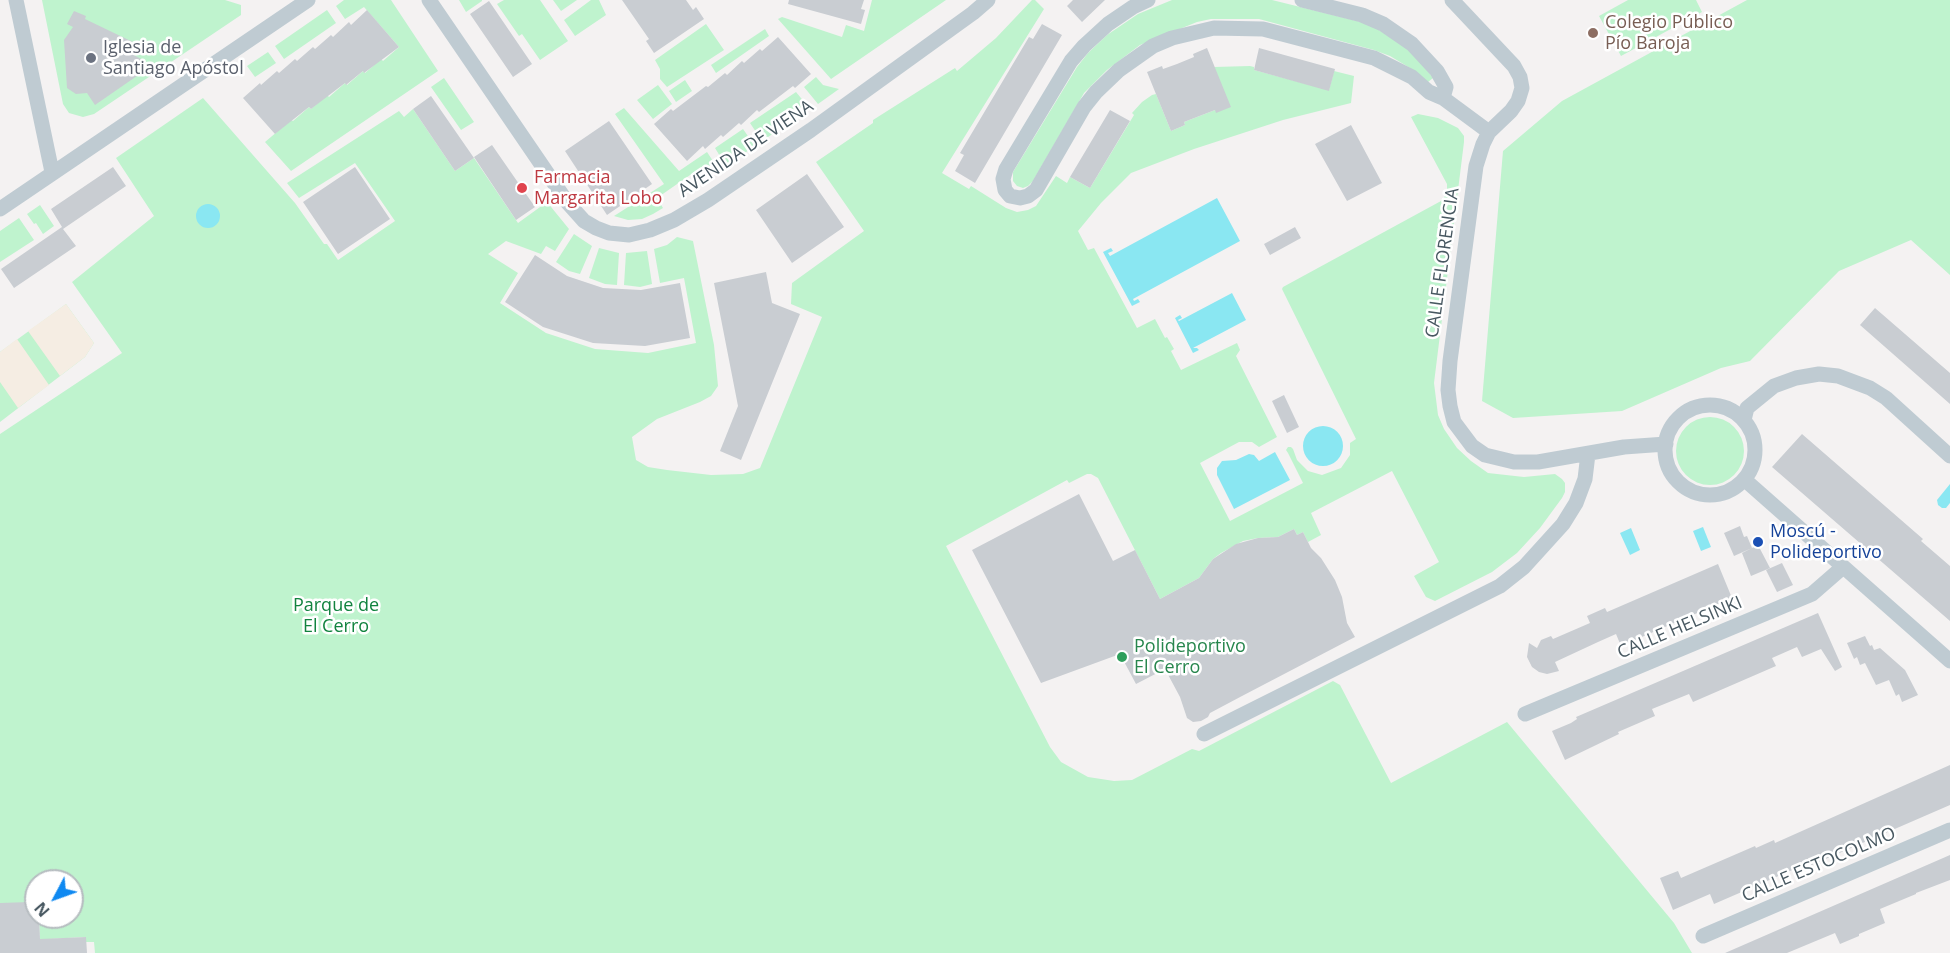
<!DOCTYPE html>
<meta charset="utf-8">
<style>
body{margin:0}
#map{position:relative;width:1950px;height:953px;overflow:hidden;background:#f4f2f2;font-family:"Open Sans",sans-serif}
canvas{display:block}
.north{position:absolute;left:24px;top:869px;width:60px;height:60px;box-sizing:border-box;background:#fff;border:2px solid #b6bcc0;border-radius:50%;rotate:229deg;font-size:16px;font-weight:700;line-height:24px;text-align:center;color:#485861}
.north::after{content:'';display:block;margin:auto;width:21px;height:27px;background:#0f89f1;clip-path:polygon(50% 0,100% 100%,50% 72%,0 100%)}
</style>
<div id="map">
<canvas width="1950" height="953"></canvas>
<div class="north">N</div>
</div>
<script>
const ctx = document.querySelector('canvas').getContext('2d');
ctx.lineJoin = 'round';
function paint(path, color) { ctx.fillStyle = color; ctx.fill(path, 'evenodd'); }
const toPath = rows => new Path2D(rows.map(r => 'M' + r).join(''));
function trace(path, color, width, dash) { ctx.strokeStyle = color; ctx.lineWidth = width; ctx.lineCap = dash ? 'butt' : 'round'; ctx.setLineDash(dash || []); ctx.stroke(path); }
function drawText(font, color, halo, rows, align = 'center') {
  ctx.font = font + ' "Open Sans",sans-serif'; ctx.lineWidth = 5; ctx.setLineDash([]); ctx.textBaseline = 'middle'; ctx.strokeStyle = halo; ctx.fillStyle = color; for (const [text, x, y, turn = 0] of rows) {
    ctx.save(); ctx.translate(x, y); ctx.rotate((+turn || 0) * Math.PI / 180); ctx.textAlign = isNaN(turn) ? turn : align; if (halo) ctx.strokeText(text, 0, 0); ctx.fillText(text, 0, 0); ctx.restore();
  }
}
paint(toPath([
 [42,0,225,0,241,5,241,15,94,114,83,117,69,113,63,104],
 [344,0,391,0,438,71,291,171,265,142,291,120,293,121,309,107,311,109,327,95,329,97,345,83,347,85,363,71,365,73,381,59,383,61,399,47,364,7,345,19,336,6],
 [459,0,482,0,482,1,466,12],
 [504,0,540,0,568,41,540,60,522,34,519,36,497,4],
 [553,0,577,0,561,11],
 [591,0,599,0,606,15,575,36,564,20],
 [872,0,946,0,831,79,778,19,782,17,842,37,846,25,864,31],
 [1032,0,1035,0,1044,9,942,173,969,189,971,186,1006,208,1017,212,1028,210,1036,206,1056,176,1067,183,1070,177,1090,188,1134,115,1132,113,1142,102,1152,95,1156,94,1171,131,1185,125,1184,122,1215,110,1214,67,1250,66,1254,67,1254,70,1329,90,1334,71,1354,76,1351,103,1283,120,1194,149,1131,173,1101,203,1078,231,1088,250,1094,248,1137,328,1155,319,1165,338,1167,337,1174,349,1171,351,1181,370,1237,343,1240,350,1236,356,1277,437,1259,447,1252,442,1239,442,1200,463,1230,521,1303,483,1288,453,1286,450,1288,447,1291,447,1293,449,1297,460,1308,471,1322,475,1341,468,1350,455,1350,443,1356,439,1282,289,1283,287,1441,201,1445,196,1447,192,1447,184,1411,117,1418,114,1438,118,1458,128,1464,136,1464,142,1434,383,1438,415,1444,429,1457,448,1471,461,1488,473,1524,477,1555,474,1562,479,1565,483,1565,492,1562,498,1540,528,1517,553,1492,572,1435,601,1426,597,1414,576,1439,562,1392,471,1311,513,1321,535,1308,542,1303,532,1297,535,1294,529,1278,537,1258,538,1243,541,1221,553,1213,559,1199,578,1160,599,1098,478,1091,474,1087,474,1069,483,1067,480,946,546,1050,747,1061,762,1088,777,1114,781,1132,780,1192,749,1199,751,1333,681,1340,685,1391,783,1507,722,1674,923,1692,953,95,953,94,942,86,942,85,937,49,939,40,944,39,917,72,917,72,881,36,881,36,903,0,903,0,434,122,353,72,282,154,216,116,158,203,98,295,203,324,244,327,244,338,260,395,221,355,163,299,198,287,183,399,111,404,117,413,109,455,171,474,158,518,223,547,202,569,229,555,251,546,246,541,254,506,241,488,254,518,273,500,303,546,333,595,349,648,353,696,343,684,278,660,283,654,249,667,245,677,237,693,241,714,345,718,386,711,396,700,402,657,419,632,437,636,460,648,467,667,470,711,475,743,474,760,468,822,317,791,304,792,283,864,231,816,162,873,123,873,120,955,68,957,71,996,38],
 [1172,0,1272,0,1369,24,1404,45,1417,57,1433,78,1428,82,1410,68,1390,56,1374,50,1259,19,1211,19,1197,22,1140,45,1107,70,1084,93,1033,181,1028,186,1023,188,1017,186,1013,181,1013,172,1077,67,1088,53,1107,35,1138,14],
 [1628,0,1696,0,1702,12,1621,56,1599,16],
 [1747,0,1950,0,1950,275,1911,240,1839,271,1750,361,1721,368,1622,411,1513,418,1482,401,1503,151,1562,101],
 [327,10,336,23,284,59,275,46],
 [706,24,724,50,667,87,660,79,660,69,655,60],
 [765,29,769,36,716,73,711,65],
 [268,52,276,63,255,77,247,66],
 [816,77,823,85,839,89,818,104,804,87],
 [444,78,474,122,461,130,431,87],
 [685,80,692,91,676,102,669,91],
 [658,85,672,104,653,119,637,100],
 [796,92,810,109,762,141,750,123],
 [624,108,679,171,707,152,719,170,701,183,693,173,657,198,663,208,653,214,642,219,628,220,614,216,664,184,615,114],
 [743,129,755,146,726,166,715,148],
 [40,205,54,226,43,234,36,223,34,224,27,214],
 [19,218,34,240,0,262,0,231],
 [574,234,592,246,580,274,569,271,556,262],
 [599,248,619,253,617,285,605,284,589,278],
 [647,251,652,284,640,287,624,285,626,253],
 [66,304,94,343,85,357,0,422,0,352],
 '1676 451a34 34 0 1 1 68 0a34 34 0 1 1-68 0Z'
]), '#bff3ce');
paint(toPath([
 [66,304,94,343,85,357,60,376,28,331],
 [17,339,49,385,18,408,0,382,0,352]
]), '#f5ede3');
paint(toPath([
 [1217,198,1240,241,1133,299,1134,301,1138,299,1140,302,1132,306,1103,252,1111,248,1113,251,1108,253,1110,256],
 '196 216a12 12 0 1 1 24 0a12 12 0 1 1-24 0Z',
 [1232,293,1246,320,1193,348,1197,348,1199,350,1193,353,1175,318,1180,315,1182,318,1178,320,1179,321],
 '1303 446a20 20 0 1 1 40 0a20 20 0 1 1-40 0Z',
 [1275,452,1290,480,1234,509,1217,475,1217,468,1222,461,1236,460,1249,454,1254,455,1259,461],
 [1950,484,1950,503,1946,508,1942,508,1938,505,1937,500],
 [1703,527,1711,547,1701,551,1693,531],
 [1631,528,1640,550,1630,555,1620,533]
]), '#8ae7f2');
paint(toPath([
 [622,0,686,0,693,10,696,7,704,19,654,53,646,41,649,39],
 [789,0,864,0,861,9,865,10,861,24,788,4],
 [1073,0,1105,0,1082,22,1067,6],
 [489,1,532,64,513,77,470,14],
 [367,10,399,47,364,73,363,71,346,85,345,83,311,109,309,107,275,134,243,98,260,83,261,85,277,71,279,73,295,59,297,61,313,47,315,49,331,35,333,37,349,22,351,25],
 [74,11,86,16,85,19,137,44,132,54,143,60,146,63,147,69,95,105,87,93,76,94,67,88,64,40,73,27,67,24],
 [1042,24,1062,35,975,183,955,171,964,155,960,153,1029,37,1033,39],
 [778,37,811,74,795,88,793,86,759,112,757,110,741,125,739,123,723,137,721,135,705,149,703,146,687,161,654,124,671,109,673,111,706,86,708,87,725,73,727,75,742,61,744,63,760,49,762,51],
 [1207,48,1231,107,1216,113,1215,110,1184,122,1185,125,1171,131,1147,72,1162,66,1163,69,1177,64,1194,57,1193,54],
 [1259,48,1335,69,1329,91,1254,70],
 [431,96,474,158,455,171,413,109],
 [1110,110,1130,121,1090,188,1070,177],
 [609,121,652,184,607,215,565,151],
 [1351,125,1382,183,1347,201,1315,144],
 [492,145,535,207,516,220,474,157],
 [113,167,126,186,63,229,76,246,14,288,1,269,62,227,51,209],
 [355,167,390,219,338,254,303,202],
 [807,174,844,227,792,263,756,210],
 [1295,227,1301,238,1270,255,1264,244],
 [535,255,567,276,603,288,641,290,680,283,690,338,645,346,593,343,543,327,505,302],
 [766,272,772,303,800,314,741,460,720,451,738,406,714,283],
 [1875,308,1950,373,1950,404,1860,325],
 [1284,395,1299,427,1287,433,1272,401],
 [1802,434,1923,539,1921,541,1950,566,1950,621,1772,467],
 [1079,494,1113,561,1135,550,1160,599,1199,578,1213,559,1236,544,1258,538,1278,537,1294,529,1297,535,1303,532,1311,548,1321,558,1335,580,1342,597,1347,623,1355,637,1242,696,1210,713,1208,717,1201,721,1193,722,1187,718,1180,697,1165,669,1136,684,1120,654,1041,683,972,550],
 [1740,526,1744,537,1747,536,1752,548,1734,556,1724,533],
 [1758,545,1770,568,1751,576,1742,553],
 [1782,563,1793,585,1777,592,1766,570],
 [1718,564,1732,598,1621,646,1616,634,1598,642,1555,662,1559,671,1547,674,1539,672,1532,667,1527,657,1529,643,1537,648,1541,640,1551,636,1553,639,1590,623,1587,616,1605,608,1607,612],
 [1818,613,1842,667,1835,671,1821,649,1802,657,1797,647,1772,658,1776,666,1693,702,1689,694,1652,709,1655,716,1618,732,1619,734,1565,760,1552,731,1571,723,1577,719,1576,717],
 [1865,636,1870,646,1872,645,1874,650,1880,648,1905,670,1918,695,1902,702,1899,694,1896,696,1889,680,1876,685,1865,663,1860,665,1857,657,1854,659,1847,643],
 [1950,765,1950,805,1798,871,1797,868,1714,904,1710,894,1673,910,1660,878,1678,871,1681,878,1755,846,1756,848,1774,840,1775,843],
 [1950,855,1950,880,1916,893,1916,894,1880,909,1885,923,1859,934,1859,936,1840,944,1835,933,1787,953,1725,953],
 [30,902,36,903,36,917,39,917,40,939,86,937,87,953,0,953,0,903]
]), '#c9cdd2');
trace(toPath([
 [16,0,52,172],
 [429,0,567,202,584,221,596,228,609,233,629,235,650,230,674,220,708,200,811,130,973,13,988,0],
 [1148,0,1133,7,1108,24,1084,46,1071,61,1006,169,1003,179,1005,190,1010,196,1020,198,1028,196,1036,190,1084,107,1096,92,1119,70,1153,46,1172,38,1214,28,1263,29,1374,58,1412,77,1429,92,1443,98,1489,132],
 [1302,0,1362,15,1383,24,1412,44,1437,71,1446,87,1443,98],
 [1452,0,1514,66,1520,77,1522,88,1518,101,1511,111,1489,132,1483,144,1476,166,1450,361,1448,390,1450,406,1454,422,1472,446,1485,455,1514,462,1538,462,1624,447,1666,444],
 [0,209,308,0],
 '1665 450a45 45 0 1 1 90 0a45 45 0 1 1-90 0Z',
 [1744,420,1747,408,1774,386,1796,378,1819,374,1838,376,1870,388,1886,398,1950,456],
 [1745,480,1950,661],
 [1525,714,1812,594,1843,567],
 [1204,734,1500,586,1524,567,1563,524,1576,503,1585,479,1588,454],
 [1703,936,1950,830]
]), '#bfcbd2', 15);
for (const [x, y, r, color] of [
 [1593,33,6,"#8d6e63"],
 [91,58,6,"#6b7280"],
 [522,188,6,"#e0444e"],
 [1758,542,6,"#1a4fb4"],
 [1122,657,6,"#2e9e5b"]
]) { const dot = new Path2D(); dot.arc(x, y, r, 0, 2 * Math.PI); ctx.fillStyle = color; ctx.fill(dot); trace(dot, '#fff', 2); }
drawText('18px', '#785e54', '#fff', [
 ["Colegio Público",1605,23],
 ["Pío Baroja",1605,44]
], 'left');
drawText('18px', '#5b616d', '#fff', [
 ["Iglesia de",103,48],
 ["Santiago Apóstol",103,69]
], 'left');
drawText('18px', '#485861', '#fff', [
 ["AVENIDA DE VIENA",746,149,-34],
 ["CALLE FLORENCIA",1443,263,-82],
 ["CALLE HELSINKI",1680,628,-23],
 ["CALLE ESTOCOLMO",1819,865,-23]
]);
drawText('18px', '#be3a42', '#fff', [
 ["Farmacia",534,178],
 ["Margarita Lobo",534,199]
], 'left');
drawText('18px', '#164399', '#fff', [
 ["Moscú -",1770,532],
 ["Polideportivo",1770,553]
], 'left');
drawText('18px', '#12833f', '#fff', [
 ["Parque de",336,606],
 ["El Cerro",336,627]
]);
drawText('18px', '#27864d', '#fff', [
 ["Polideportivo",1134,647],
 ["El Cerro",1134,668]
], 'left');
</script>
